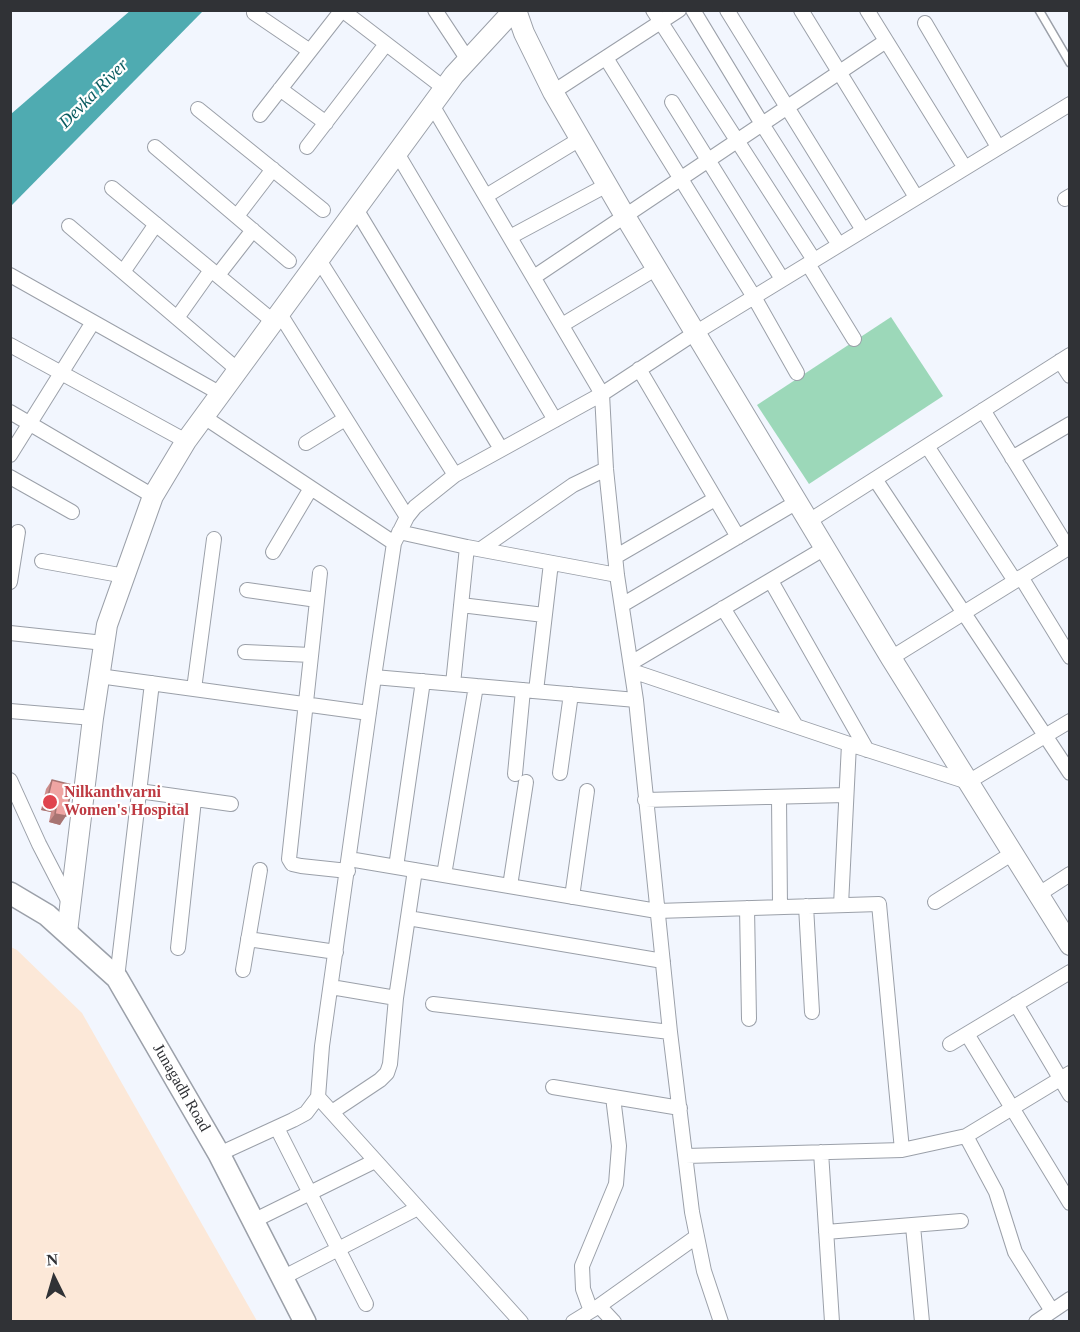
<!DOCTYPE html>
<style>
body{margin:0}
#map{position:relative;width:1080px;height:1332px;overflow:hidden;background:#f2f6fe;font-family:Georgia,serif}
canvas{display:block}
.frame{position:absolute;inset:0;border:12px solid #303236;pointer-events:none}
.north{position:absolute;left:24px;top:1248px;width:60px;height:60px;-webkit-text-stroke:4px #fff;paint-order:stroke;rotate:355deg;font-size:16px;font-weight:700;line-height:24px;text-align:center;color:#303236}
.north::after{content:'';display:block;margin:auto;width:21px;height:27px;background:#303236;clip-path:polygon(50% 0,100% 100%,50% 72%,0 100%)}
</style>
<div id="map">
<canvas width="1080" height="1332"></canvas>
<div class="frame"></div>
<div class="north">N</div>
</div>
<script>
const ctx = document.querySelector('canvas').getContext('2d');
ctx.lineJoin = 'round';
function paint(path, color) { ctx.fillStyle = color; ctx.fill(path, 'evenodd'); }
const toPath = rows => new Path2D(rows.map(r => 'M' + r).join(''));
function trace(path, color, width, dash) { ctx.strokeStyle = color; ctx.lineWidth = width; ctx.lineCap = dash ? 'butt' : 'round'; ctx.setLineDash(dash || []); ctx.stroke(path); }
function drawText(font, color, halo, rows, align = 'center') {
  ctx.font = font + ' Georgia,serif'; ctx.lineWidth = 4.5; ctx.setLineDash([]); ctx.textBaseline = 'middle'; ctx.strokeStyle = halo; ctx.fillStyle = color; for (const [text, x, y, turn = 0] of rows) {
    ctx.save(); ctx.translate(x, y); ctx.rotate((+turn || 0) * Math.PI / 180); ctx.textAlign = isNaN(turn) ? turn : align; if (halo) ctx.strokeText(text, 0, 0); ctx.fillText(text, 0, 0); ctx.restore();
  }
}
paint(toPath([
 [11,947,17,950,82,1013,257,1321,11,1321]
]), '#fce8d8');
paint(toPath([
 [891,317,943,396,809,484,757,405]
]), '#9cd8b9');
paint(toPath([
 [131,10,203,11,11,206,11,114]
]), '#4fabb1');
const lane = toPath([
 [1039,10,1070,63]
]);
const street = toPath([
 [342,10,444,88],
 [435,10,468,60],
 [653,10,814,260],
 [693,10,762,124,839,245],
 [727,10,863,230],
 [801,10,916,197],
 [867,10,965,168],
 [254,13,310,51],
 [925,23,998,147],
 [606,58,754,297,797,373],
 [280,89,326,123],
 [553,92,679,10],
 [672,102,782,279],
 [432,105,602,394,606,469,617,575,636,700,670,1032,692,1212,704,1271,721,1322],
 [198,109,323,210],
 [260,115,342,10],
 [155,147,289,261],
 [307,147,386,44],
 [397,153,555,420],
 [112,188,274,322],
 [486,196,580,139],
 [1065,199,1070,196],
 [356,209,501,449],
 [237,216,273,169],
 [69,226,238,370],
 [510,237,607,185],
 [319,260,455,475],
 [808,264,854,339],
 [123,272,156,224],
 [10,275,221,394],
 [218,275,253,230],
 [534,277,886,41],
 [280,314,407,517],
 [177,318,211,270],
 [562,325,657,268],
 [10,345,186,441],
 [1060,361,1070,376],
 [639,369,738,537],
 [983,410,1068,548],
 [10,412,153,496],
 [204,417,394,543],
 [306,443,345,419],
 [927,446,1015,581],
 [10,455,93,322],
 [1012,458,1070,424],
 [10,477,72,512],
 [875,479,1070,773],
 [809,521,1070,355],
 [399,532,467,547,617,575],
 [481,549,573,485,606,469],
 [273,552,311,488],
 [615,557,715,499],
 [42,561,125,576],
 [320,573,289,859,292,864,301,866,348,871],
 [1021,577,1070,657],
 [771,581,867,750],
 [10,582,18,532],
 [247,590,317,600],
 [461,605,544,615],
 [622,605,797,502],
 [723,608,796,726],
 [10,633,104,643],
 [245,652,311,655],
 [891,658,1070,547],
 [631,663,825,548],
 [632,671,849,744,968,782,1070,721],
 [99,676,369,713],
 [374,677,636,700],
 [453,684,467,547],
 [194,689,214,539],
 [536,691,551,563],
 [10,711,93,718],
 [560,773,571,694],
 [515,774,523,690],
 [10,780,39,844,70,904],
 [139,791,231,804],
 [779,797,780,907],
 [645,800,846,795],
 [349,859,657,911,879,904,902,1150],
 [396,867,423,681],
 [444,875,476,686],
 [510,886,526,782],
 [1039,894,1070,874],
 [572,897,587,791],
 [935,902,1013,853],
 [841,905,849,744],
 [806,906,812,1012],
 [747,908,749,1019],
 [408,918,663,961],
 [248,939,336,952],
 [178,948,194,800],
 [243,970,260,870],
 [117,978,152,683],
 [331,987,396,998],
 [433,1004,670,1032],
 [1016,1004,1070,1095],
 [967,1034,1070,1203],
 [950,1044,1070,972],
 [553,1087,680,1108],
 [318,1097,521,1322],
 [332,1112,380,1080,387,1073,390,1064,396,998,415,870],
 [277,1128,366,1304],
 [966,1136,996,1192,1015,1252,1052,1311],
 [821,1152,832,1322],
 [219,1154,293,1120,306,1113,318,1097,322,1046,374,677,394,543,407,517,415,507,455,475,602,394,695,333,1070,104],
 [686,1156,902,1150,966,1136,1070,1073],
 [253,1221,375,1161],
 [913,1226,922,1322],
 [826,1232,961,1221],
 [282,1278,418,1208],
 [599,1306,614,1322],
 [591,1311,583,1289,582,1266,616,1184,619,1146,613,1097],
 [573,1322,599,1306,696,1237],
 [1036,1322,1070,1299]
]);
const secondary = toPath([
 [516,10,524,33,553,92,625,216,891,658,1070,945],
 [67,932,93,718,107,625,153,496,186,441,454,75,514,10]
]);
const primary = toPath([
 [10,893,47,915,117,978,219,1154,305,1322]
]);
trace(lane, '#9ba0a9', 10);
trace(street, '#9ba0a9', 16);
trace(secondary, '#9ba0a9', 22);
trace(primary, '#9ba0a9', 24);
trace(lane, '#fff', 7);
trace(street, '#fff', 14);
trace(secondary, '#fff', 20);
trace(primary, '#fff', 21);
paint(toPath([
 [52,780,72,785,60,825,49,822,51,812,41,810,46,789]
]), '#ce8e8c');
paint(toPath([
 [47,801,57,803,51,812,41,810],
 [55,814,66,816,60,825,49,822]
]), '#a77472');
const building = toPath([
 [52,780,72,785,66,816,55,814,57,803,47,801,52,780]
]);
paint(building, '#efa5a3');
trace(building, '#a77472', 1.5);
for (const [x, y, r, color] of [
 [50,802,8,"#e0444e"]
]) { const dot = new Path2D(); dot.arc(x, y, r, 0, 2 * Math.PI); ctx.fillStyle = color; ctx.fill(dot); trace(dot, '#fff', 2); }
drawText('bold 16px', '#be3a42', '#fff', [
 ["Nilkanthvarni",64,793],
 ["Women's Hospital",64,811]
], 'left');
drawText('16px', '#303236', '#fff', [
 ["Junagadh Road",181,1088,60]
]);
drawText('italic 18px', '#0b5c61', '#fff', [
 ["Devka River",94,94,-45]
]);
</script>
